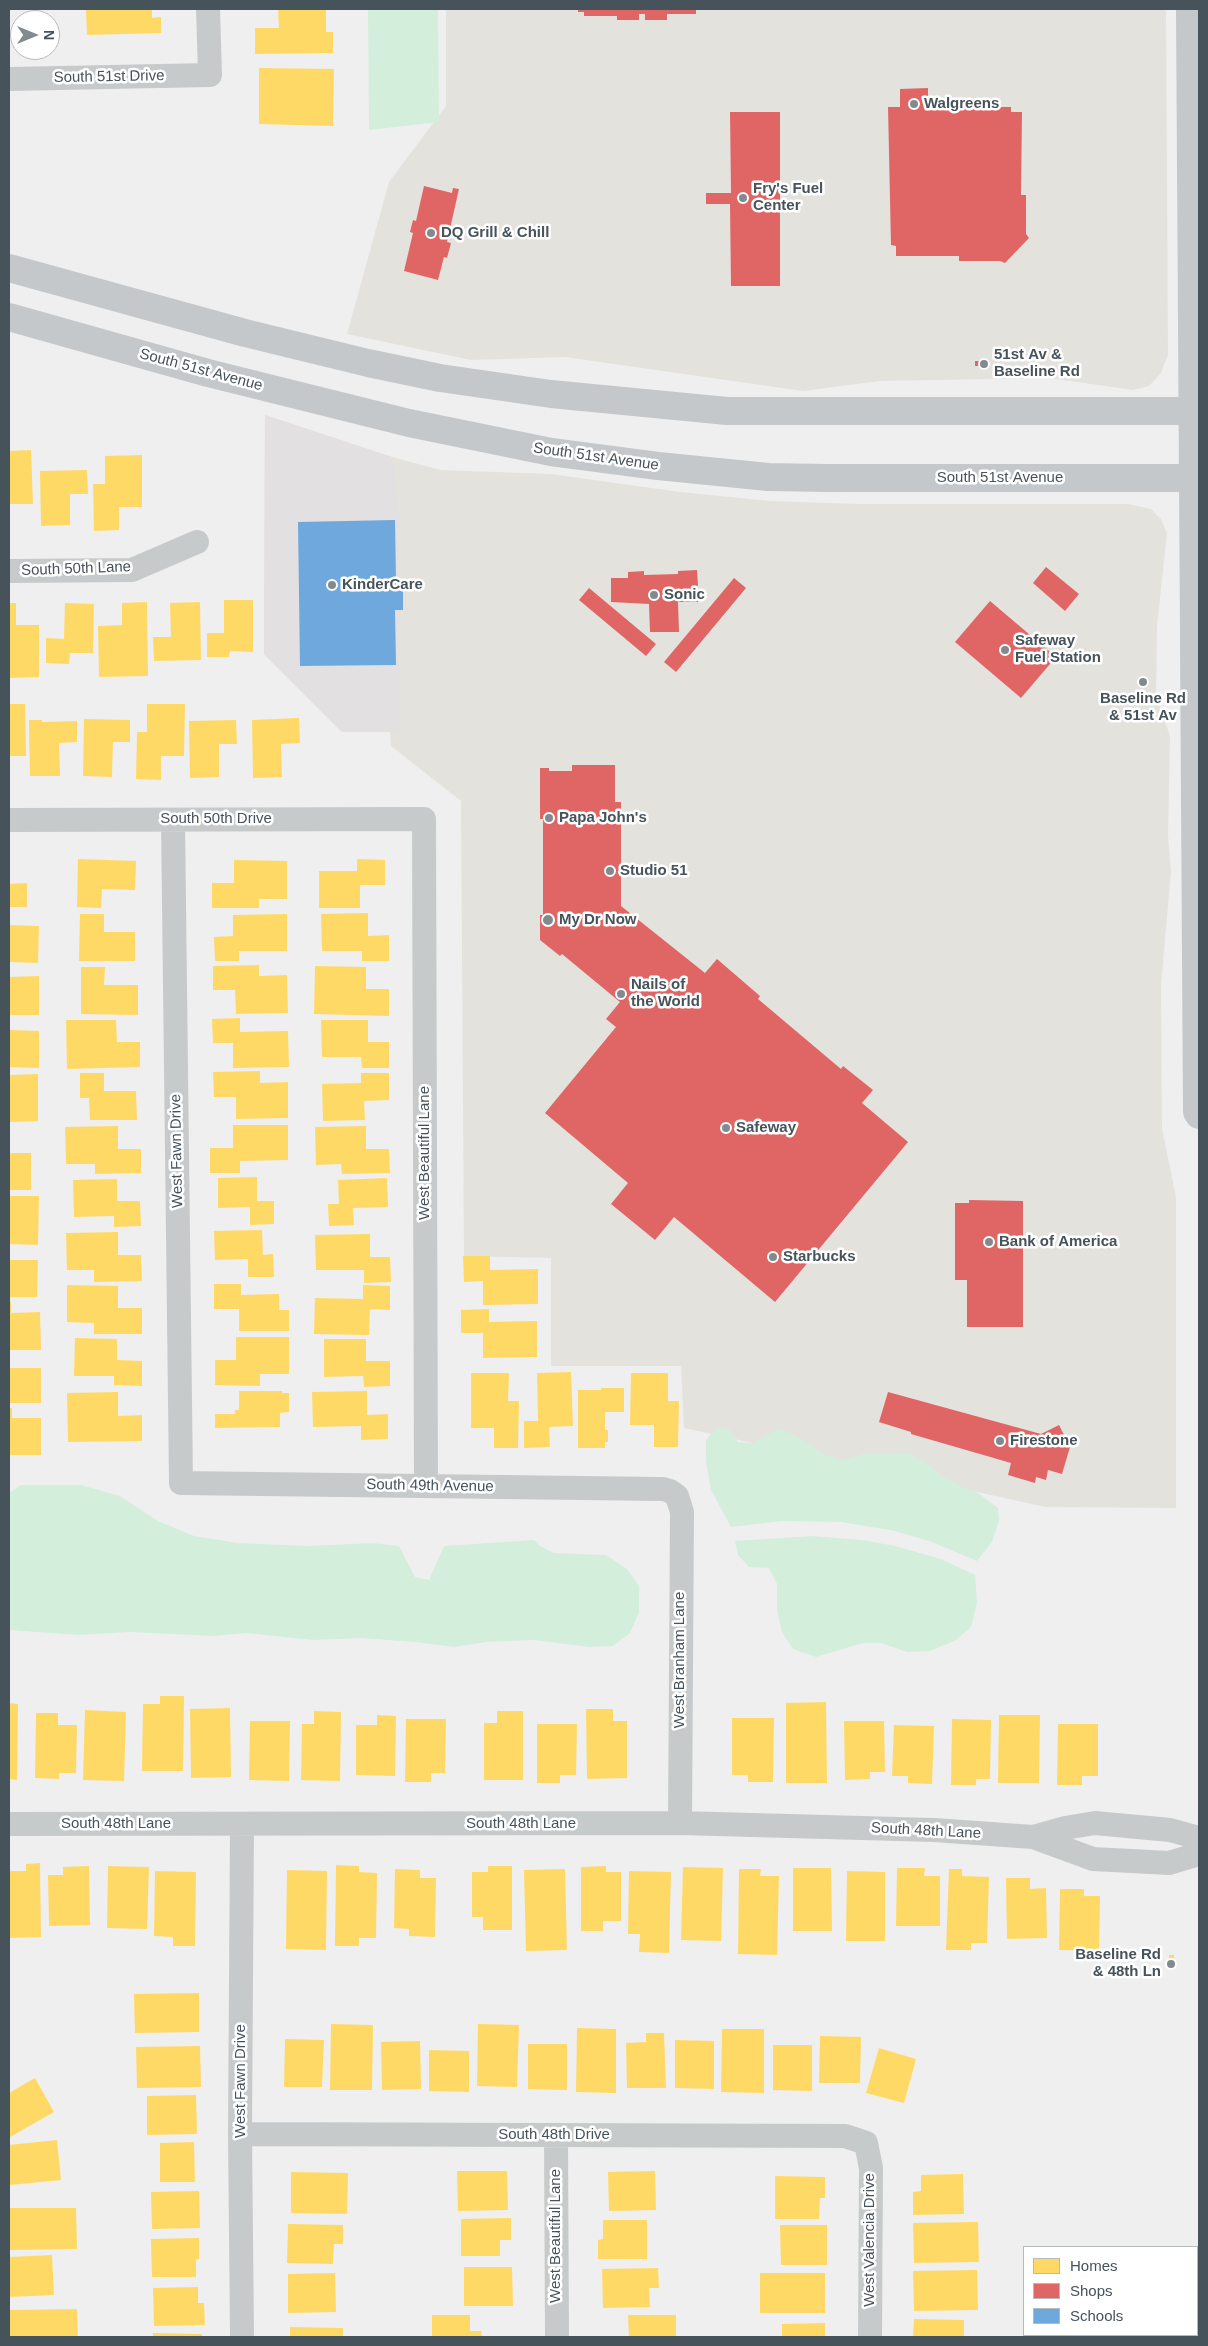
<!DOCTYPE html>
<style>
body{margin:0}
#map{position:relative;width:1208px;height:2346px;overflow:hidden;background:#f0efef;font-family:Arial,sans-serif}
canvas{display:block}
.frame{position:absolute;inset:0;border:10px solid #47535b;pointer-events:none}
.legend{position:absolute;left:1023px;top:2246px;width:175px;height:90px;box-sizing:border-box;background:#fff;border:1px solid #b5babd;margin:0;padding:6px 9px;list-style:none;font-size:15px;color:#47535b}
.legend li{display:flex;align-items:center;gap:10px;height:25px}
.legend b{width:25px;border:1px solid #b5babd}
.north{position:absolute;left:10px;top:10px;width:50px;height:50px;box-sizing:border-box;background:#fff;border:1px solid #b5babd;border-radius:50%;rotate:90deg;font-size:14px;font-weight:700;line-height:20px;text-align:center;color:#47535b}
.north::after{content:'';display:block;margin:auto;width:18px;height:22px;background:#828a8f;clip-path:polygon(50% 0,100% 100%,50% 72%,0 100%)}
</style>
<div id="map">
<canvas width="1208" height="2346"></canvas>
<div class="frame"></div>
<ul class="legend">
<li><b style="height:14px;background:#ffd966"></b>Homes</li>
<li><b style="height:14px;background:#e06666"></b>Shops</li>
<li><b style="height:14px;background:#6fa8dc"></b>Schools</li>
</ul>
<div class="north">N</div>
</div>
<script>
const ctx = document.querySelector('canvas').getContext('2d');
ctx.lineJoin = 'round';
function paint(path, color) { ctx.fillStyle = color; ctx.fill(path, 'evenodd'); }
const toPath = rows => new Path2D(rows.map(r => 'M' + r).join(''));
function trace(path, color, width, dash) { ctx.strokeStyle = color; ctx.lineWidth = width; ctx.lineCap = dash ? 'butt' : 'round'; ctx.setLineDash(dash || []); ctx.stroke(path); }
function drawText(font, color, halo, rows, align = 'center') {
  ctx.font = font + ' Arial,sans-serif'; ctx.lineWidth = 5; ctx.setLineDash([]); ctx.textBaseline = 'middle'; ctx.strokeStyle = halo; ctx.fillStyle = color; for (const [text, x, y, turn = 0] of rows) {
    ctx.save(); ctx.translate(x, y); ctx.rotate((+turn || 0) * Math.PI / 180); ctx.textAlign = isNaN(turn) ? turn : align; if (halo) ctx.strokeText(text, 0, 0); ctx.fillText(text, 0, 0); ctx.restore();
  }
}
paint(toPath([
 [446,9,1166,9,1168,355,1161,373,1149,386,1133,390,1049,378,880,381,803,391,565,357,471,360,347,334,389,182,446,106],
 [265,415,392,457,441,470,551,474,680,492,770,501,859,504,1128,504,1151,509,1161,519,1167,533,1157,626,1156,695,1170,736,1168,835,1171,871,1161,986,1162,1129,1176,1197,1176,1508,1046,1507,684,1428,681,1366,551,1366,551,1258,464,1256,461,801,391,746,390,731,342,732,264,654]
]), '#e4e2dd');
paint(toPath([
 [265,415,392,457,399,517,399,732,342,732,264,654]
]), '#e2e0e1');
paint(toPath([
 [368,9,438,9,439,122,369,130],
 [717,1427,729,1429,738,1442,753,1443,778,1429,801,1438,822,1453,841,1461,866,1453,908,1453,930,1465,942,1476,963,1487,978,1493,998,1508,999,1520,992,1542,977,1561,932,1542,895,1531,841,1522,782,1521,731,1527,711,1490,706,1462,706,1440],
 [21,1485,81,1485,120,1496,158,1521,194,1536,238,1543,308,1546,373,1543,399,1546,415,1577,429,1580,444,1546,534,1540,540,1546,554,1553,606,1555,627,1569,639,1586,639,1612,630,1633,613,1646,589,1647,534,1640,486,1642,454,1647,415,1642,361,1638,313,1640,246,1633,214,1636,129,1632,79,1635,9,1630,9,1493],
 [812,1536,862,1540,895,1546,941,1559,975,1575,977,1603,971,1627,956,1640,930,1651,907,1652,881,1643,863,1643,816,1657,793,1649,782,1632,777,1610,777,1584,769,1568,749,1567,738,1555,735,1541]
]), '#d4eedc');
paint(toPath([
 [86,9,152,9,152,18,161,17,161,33,87,35],
 [278,9,326,9,326,32,333,32,333,53,255,54,255,28,279,28],
 [259,68,334,69,333,126,259,124],
 [31,450,33,504,9,504,9,451],
 [142,455,142,507,119,507,119,530,94,531,93,484,105,484,105,456],
 [87,470,88,494,70,494,70,525,41,526,40,471],
 [224,600,253,600,253,652,230,651,229,657,207,657,207,633,224,633],
 [147,602,148,676,99,677,98,626,122,625,122,603],
 [200,602,201,660,154,661,153,637,171,637,170,603],
 [9,603,16,603,16,625,39,625,39,677,9,678],
 [65,603,94,604,93,653,70,653,69,664,46,663,46,638,64,639],
 [9,704,25,704,26,756,9,756],
 [147,704,185,704,184,756,161,756,161,780,136,779,137,732,147,732],
 [299,718,300,743,281,744,282,777,253,778,252,720],
 [84,719,130,720,130,742,113,742,112,777,83,776],
 [29,720,42,720,42,722,77,721,77,742,59,743,60,776,30,776],
 [236,720,237,744,219,744,219,777,190,778,189,721],
 [78,859,136,861,135,890,102,889,101,908,77,907],
 [357,859,385,860,385,885,360,885,360,908,319,908,319,871,357,871],
 [234,860,287,861,287,899,259,899,259,908,212,908,212,883,234,883],
 [27,883,27,907,9,907,9,884],
 [368,913,368,936,389,935,389,961,362,961,362,951,322,951,321,914],
 [80,914,104,914,104,932,135,932,135,961,79,961],
 [287,914,287,951,239,951,239,961,215,961,214,937,233,936,233,915],
 [9,925,39,926,38,963,9,962],
 [259,965,259,976,287,975,288,1013,236,1014,235,990,213,990,213,966],
 [315,966,366,967,366,989,389,989,389,1016,314,1014],
 [81,967,105,967,104,985,138,985,138,1015,81,1014],
 [39,976,39,1015,9,1015,9,977],
 [240,1018,240,1032,288,1031,289,1067,233,1068,233,1043,213,1043,212,1019],
 [66,1020,116,1020,117,1042,140,1042,140,1067,67,1069],
 [321,1020,368,1020,368,1042,389,1042,389,1068,362,1068,361,1057,322,1057],
 [9,1030,39,1031,39,1068,9,1067],
 [260,1071,260,1083,288,1082,288,1118,236,1119,236,1097,214,1097,213,1072],
 [80,1073,104,1073,104,1091,136,1091,137,1120,90,1120,89,1098,80,1098],
 [361,1073,389,1073,389,1100,364,1101,365,1120,323,1121,322,1084,361,1083],
 [38,1074,38,1121,9,1122,9,1075],
 [233,1125,288,1125,288,1160,240,1161,240,1173,210,1173,210,1148,233,1148],
 [118,1126,118,1149,141,1149,141,1173,95,1174,95,1164,66,1164,65,1127],
 [366,1126,366,1149,389,1149,390,1173,342,1174,341,1164,316,1165,315,1127],
 [9,1153,31,1153,31,1190,9,1190],
 [257,1177,257,1201,274,1201,274,1224,250,1225,250,1207,218,1208,218,1178],
 [387,1178,388,1207,353,1208,354,1225,329,1226,328,1204,339,1204,338,1180],
 [117,1179,117,1201,140,1201,141,1226,114,1227,114,1216,74,1217,73,1180],
 [9,1196,39,1196,38,1245,9,1244],
 [262,1230,263,1255,273,1254,274,1277,248,1277,248,1259,215,1260,214,1231],
 [118,1232,118,1255,141,1255,142,1281,94,1282,94,1270,67,1270,66,1233],
 [370,1234,370,1257,390,1257,391,1282,364,1283,364,1270,316,1270,315,1235],
 [463,1256,490,1256,490,1270,538,1269,538,1304,483,1305,483,1281,464,1282],
 [9,1260,38,1260,37,1297,9,1297],
 [214,1284,241,1284,241,1295,279,1294,279,1310,289,1310,289,1331,239,1331,239,1309,214,1309],
 [67,1285,118,1286,118,1308,142,1308,142,1334,94,1334,94,1323,67,1322],
 [363,1285,390,1286,390,1310,370,1309,369,1335,314,1334,315,1298,363,1299],
 [9,1302,11,1302,11,1313,40,1312,41,1350,9,1350],
 [489,1309,489,1322,537,1321,537,1357,483,1358,483,1333,461,1333,461,1310],
 [236,1337,289,1337,289,1374,260,1374,260,1386,215,1385,215,1360,236,1360],
 [75,1338,117,1339,117,1360,142,1361,142,1386,114,1385,114,1376,74,1376],
 [324,1339,366,1339,366,1361,390,1361,390,1386,364,1387,363,1376,324,1377],
 [9,1368,41,1368,41,1403,9,1403],
 [571,1372,573,1426,549,1427,550,1447,524,1448,524,1421,538,1421,537,1373],
 [471,1373,509,1373,508,1401,519,1401,518,1448,494,1448,494,1428,471,1428],
 [631,1373,668,1373,668,1401,679,1401,678,1447,654,1447,654,1425,630,1425],
 [601,1388,624,1388,624,1412,605,1412,605,1430,608,1430,608,1442,605,1442,605,1448,578,1448,578,1390,601,1390],
 [239,1391,282,1391,282,1393,289,1393,289,1412,280,1413,280,1427,215,1428,215,1414,235,1414,235,1410,239,1410],
 [367,1391,367,1415,388,1414,388,1439,361,1440,361,1426,313,1427,312,1392],
 [118,1392,118,1416,142,1415,142,1441,68,1442,67,1393],
 [9,1408,12,1408,12,1418,41,1418,41,1455,9,1455],
 [160,1696,184,1696,183,1771,142,1771,143,1704,160,1704],
 [826,1702,827,1783,786,1783,786,1703],
 [9,1703,18,1704,17,1780,9,1779],
 [230,1708,231,1777,191,1778,190,1709],
 [586,1709,613,1709,613,1721,627,1721,627,1778,587,1779],
 [85,1710,126,1712,124,1781,83,1780],
 [314,1711,341,1712,340,1781,301,1780,302,1724,314,1724],
 [497,1711,523,1711,523,1780,484,1780,484,1723,497,1723],
 [36,1713,58,1713,58,1725,77,1725,76,1773,59,1773,59,1779,35,1778],
 [377,1715,396,1716,395,1776,356,1775,356,1725,377,1725],
 [999,1715,1040,1715,1039,1783,998,1783],
 [732,1718,774,1718,773,1782,748,1782,748,1775,732,1775],
 [406,1719,446,1719,445,1773,431,1773,431,1782,405,1782],
 [952,1719,991,1720,990,1779,976,1779,976,1785,951,1785],
 [250,1721,290,1721,289,1781,249,1780],
 [844,1721,884,1721,885,1772,870,1772,870,1779,845,1780],
 [537,1724,577,1724,576,1775,560,1775,560,1783,537,1783],
 [1058,1724,1098,1724,1098,1776,1082,1776,1082,1785,1057,1785],
 [894,1725,934,1726,932,1784,908,1783,908,1776,892,1776],
 [40,1863,41,1937,9,1938,9,1871,26,1871,26,1864],
 [336,1865,359,1866,359,1872,377,1873,376,1938,359,1938,359,1946,335,1946],
 [89,1866,90,1925,49,1926,48,1875,63,1875,63,1867],
 [108,1866,149,1867,147,1929,107,1928],
 [488,1866,512,1866,512,1930,483,1930,483,1917,472,1917,472,1872,488,1872],
 [606,1866,606,1872,621,1872,621,1921,603,1921,603,1931,581,1931,581,1867],
 [683,1867,723,1868,721,1941,681,1940],
 [793,1868,831,1868,832,1931,793,1931],
 [897,1868,925,1868,924,1876,940,1876,940,1926,896,1926],
 [395,1869,420,1870,420,1878,436,1878,435,1937,409,1936,409,1929,394,1928],
 [565,1869,567,1950,526,1951,524,1870],
 [739,1869,761,1869,760,1876,779,1876,777,1955,738,1954],
 [949,1869,962,1869,962,1876,989,1877,987,1943,971,1943,971,1950,946,1950],
 [287,1870,327,1871,326,1950,286,1949],
 [155,1871,196,1872,195,1946,173,1946,173,1937,154,1936],
 [629,1871,671,1872,669,1953,639,1952,640,1934,628,1934],
 [847,1871,885,1872,885,1941,846,1941],
 [1006,1878,1030,1878,1030,1889,1046,1888,1047,1938,1007,1939],
 [1060,1889,1084,1889,1084,1896,1100,1896,1099,1951,1059,1950],
 [1169,1955,1174,1955,1174,1969,1169,1969],
 [199,1993,199,2032,135,2033,134,1994],
 [331,2024,373,2025,372,2090,330,2090],
 [478,2024,519,2025,517,2087,477,2086],
 [577,2028,616,2029,616,2093,576,2092],
 [722,2029,764,2029,764,2093,721,2092],
 [646,2033,664,2033,666,2088,627,2088,626,2043,646,2042],
 [820,2036,861,2037,860,2083,819,2083],
 [285,2039,324,2040,322,2087,284,2087],
 [675,2040,714,2041,714,2089,675,2088],
 [420,2041,421,2089,382,2090,381,2042],
 [528,2044,567,2044,567,2090,528,2089],
 [773,2045,812,2045,812,2091,773,2090],
 [200,2046,201,2087,137,2088,136,2047],
 [879,2048,916,2059,904,2103,866,2093],
 [429,2050,469,2051,469,2092,429,2091],
 [35,2078,54,2112,10,2137,9,2093],
 [196,2095,197,2134,147,2135,147,2096],
 [57,2140,61,2180,10,2185,9,2145],
 [194,2142,195,2182,160,2182,160,2143],
 [457,2171,507,2171,508,2210,458,2211],
 [655,2171,656,2210,609,2211,608,2172],
 [291,2172,348,2173,347,2214,291,2213],
 [963,2174,964,2214,913,2215,913,2192,921,2191,921,2175],
 [775,2176,825,2177,825,2198,820,2198,819,2219,775,2219],
 [199,2191,200,2228,152,2229,151,2192],
 [9,2208,76,2208,77,2249,9,2250],
 [511,2218,511,2240,500,2240,500,2256,461,2256,461,2219],
 [603,2220,647,2220,647,2259,598,2259,598,2240,603,2239],
 [978,2222,979,2262,914,2263,913,2223],
 [288,2224,343,2225,343,2244,334,2244,333,2264,287,2263],
 [780,2225,827,2225,827,2265,781,2265],
 [199,2238,199,2259,196,2259,196,2277,152,2277,151,2239],
 [52,2255,54,2295,9,2297,9,2257],
 [464,2267,512,2267,513,2306,464,2306],
 [658,2268,659,2288,649,2288,650,2307,603,2308,602,2269],
 [977,2270,978,2310,914,2311,913,2271],
 [335,2273,336,2312,288,2313,288,2274],
 [760,2273,825,2273,825,2313,760,2313],
 [198,2287,198,2303,204,2303,205,2325,154,2326,153,2288],
 [77,2309,78,2337,9,2337,9,2310],
 [432,2315,470,2315,470,2331,481,2331,482,2337,432,2337],
 [628,2315,676,2315,676,2337,629,2337],
 [914,2319,964,2320,964,2337,913,2337],
 [825,2323,825,2337,782,2337,782,2324],
 [290,2327,343,2328,343,2337,290,2337],
 [153,2333,202,2334,202,2337,153,2337]
]), '#ffd966');
paint(toPath([
 [578,9,696,9,696,14,667,14,667,20,645,20,645,14,639,14,639,20,617,20,617,16,584,16,584,12,578,12],
 [928,88,928,107,1011,107,1011,112,1022,112,1021,195,1026,195,1026,234,1029,238,1005,263,1000,261,959,261,959,256,896,256,896,246,891,245,888,107,900,107,900,89],
 [730,112,780,112,780,286,731,286,730,204,706,204,706,193,731,193],
 [424,186,452,193,453,188,459,189,447,242,451,243,447,258,444,257,438,280,404,271,413,233,410,232,413,220,416,221],
 [975,361,989,361,989,366,975,366],
 [1046,567,1079,594,1065,611,1033,583],
 [697,570,698,586,692,586,693,589,697,589,698,602,678,602,679,632,650,632,649,604,611,602,611,578,628,578,628,572,644,571,644,575,678,574,678,571],
 [734,578,746,588,676,672,664,662],
 [589,588,656,644,646,656,579,600],
 [990,601,1056,657,1021,698,955,642],
 [572,765,615,765,615,802,621,802,621,906,705,973,717,959,760,996,758,999,841,1069,843,1066,873,1090,862,1103,908,1142,775,1302,674,1217,655,1240,611,1204,628,1183,545,1113,616,1027,606,1019,620,1002,562,954,560,956,540,940,540,915,543,915,543,819,540,819,540,768,549,768,549,771,572,771],
 [969,1200,1023,1201,1023,1327,967,1327,967,1280,955,1280,955,1203,969,1203],
 [888,1392,1041,1434,1059,1425,1070,1447,1062,1474,1048,1470,1046,1480,1036,1477,1035,1483,1008,1475,1011,1463,911,1434,911,1432,879,1422]
]), '#e06666');
paint(toPath([
 [395,520,396,581,403,581,403,610,395,610,396,665,300,666,298,522]
]), '#6fa8dc');
trace(toPath([
 [9,79,210,75,208,9],
 [9,571,132,570,197,542],
 [9,820,424,819,426,1486],
 [173,820,181,1483,663,1489,670,1491,677,1496,682,1512,680,1823],
 [9,1824,680,1823,934,1830,1033,1837,1093,1859,1169,1863,1199,1854],
 [242,1824,240,2134,242,2337],
 [1033,1837,1065,1828,1095,1823,1170,1830,1199,1838],
 [240,2134,845,2136,866,2143,871,2168,870,2337],
 [556,2135,557,2337]
]), '#c7cacb', 24);
trace(toPath([
 [1190,9,1197,1112,1199,1115],
 [9,268,245,333,368,363,440,378,551,394,727,411,1199,411],
 [9,317,208,373,409,423,551,452,658,466,768,477,827,478,1199,478]
]), '#c5c8ca', 28);
for (const [x, y, r, color] of [
 [914,104,5,"#828a8f"],
 [743,198,5,"#828a8f"],
 [431,233,5,"#828a8f"],
 [984,364,5,"#828a8f"],
 [332,585,5,"#828a8f"],
 [654,595,5,"#828a8f"],
 [1005,650,5,"#828a8f"],
 [1143,682,5,"#828a8f"],
 [549,818,5,"#828a8f"],
 [610,871,5,"#828a8f"],
 [548,920,6,"#828a8f"],
 [621,994,5,"#828a8f"],
 [726,1128,5,"#828a8f"],
 [989,1242,5,"#828a8f"],
 [773,1257,5,"#828a8f"],
 [1000,1441,5,"#828a8f"],
 [1171,1964,5,"#828a8f"]
]) { const dot = new Path2D(); dot.arc(x, y, r, 0, 2 * Math.PI); ctx.fillStyle = color; ctx.fill(dot); trace(dot, '#fff', 2); }
drawText('15px', '#47535b', '#fff', [
 ["South 51st Drive",109,77,-1],
 ["South 51st Avenue",201,370,15],
 ["South 51st Avenue",596,457,8],
 ["South 51st Avenue",1000,478],
 ["South 50th Lane",76,569,-2],
 ["South 50th Drive",216,819],
 ["West Fawn Drive",177,1151,-91],
 ["West Beautiful Lane",425,1153,-90],
 ["South 49th Avenue",430,1486,1],
 ["West Branham Lane",680,1660,-90],
 ["South 48th Lane",116,1824],
 ["South 48th Lane",521,1824],
 ["South 48th Lane",926,1831,3],
 ["West Fawn Drive",241,2081,-90],
 ["South 48th Drive",554,2135],
 ["West Beautiful Lane",556,2236,-90],
 ["West Valencia Drive",870,2240,-90]
]);
drawText('bold 15px', '#47535b', '#fff', [
 ["Walgreens",924,104],
 ["Fry's Fuel",753,189],
 ["Center",753,206],
 ["DQ Grill & Chill",441,233],
 ["51st Av &",994,355],
 ["Baseline Rd",994,372],
 ["KinderCare",342,585],
 ["Sonic",664,595],
 ["Safeway",1015,641],
 ["Fuel Station",1015,658],
 ["Baseline Rd",1143,699,"center"],
 ["& 51st Av",1143,716,"center"],
 ["Papa John's",559,818],
 ["Studio 51",620,871],
 ["My Dr Now",559,920],
 ["Nails of",631,985],
 ["the World",631,1002],
 ["Safeway",736,1128],
 ["Bank of America",999,1242],
 ["Starbucks",783,1257],
 ["Firestone",1010,1441],
 ["Baseline Rd",1161,1955,"right"],
 ["& 48th Ln",1161,1972,"right"]
], 'left');
</script>
